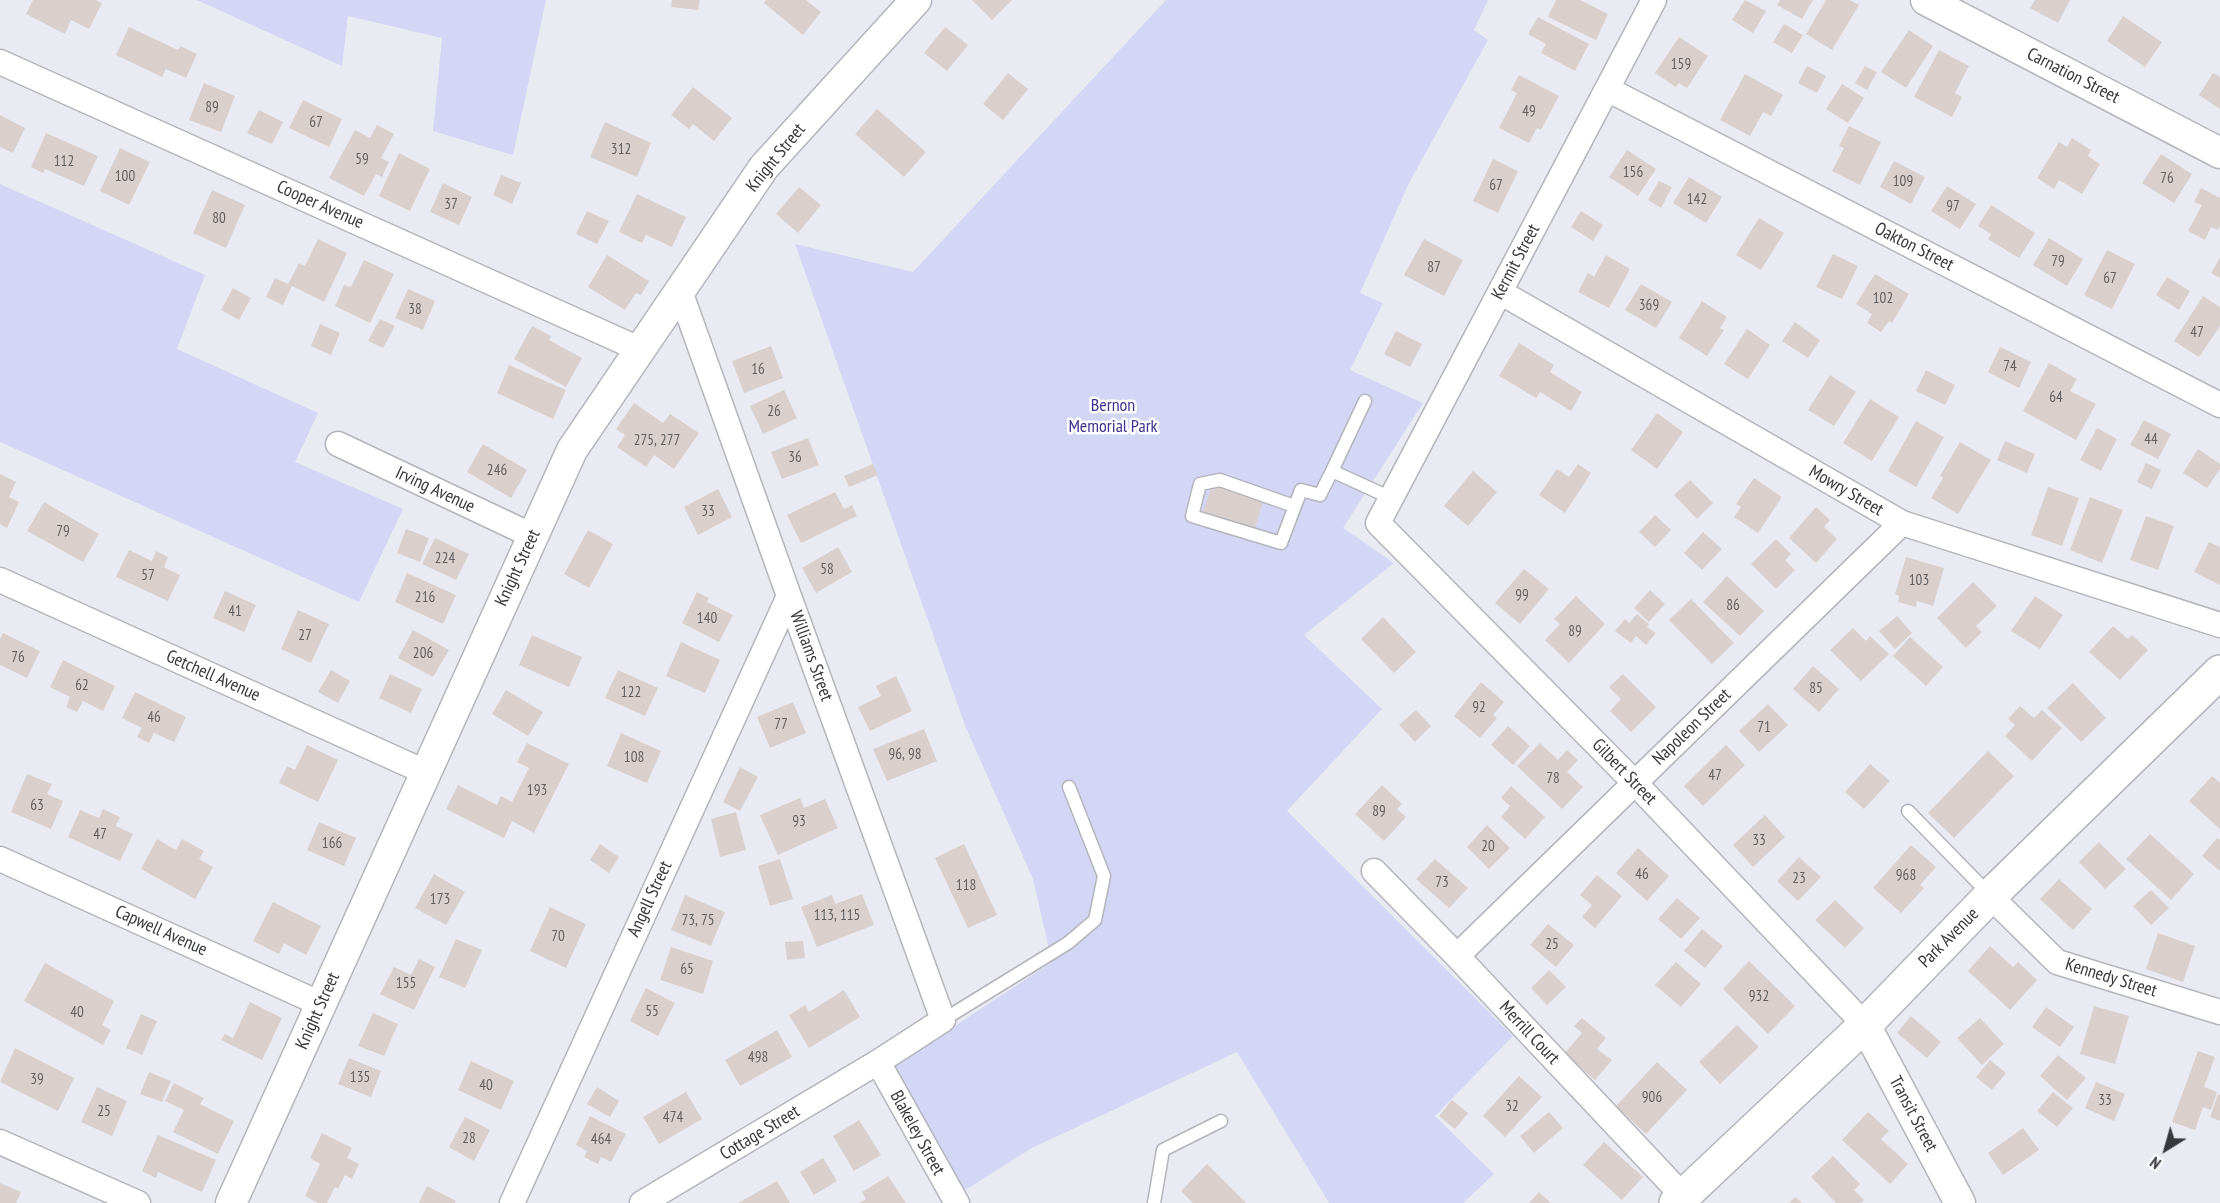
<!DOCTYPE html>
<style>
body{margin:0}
#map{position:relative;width:2220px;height:1203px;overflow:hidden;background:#eaebf2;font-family:"PT Sans Narrow",sans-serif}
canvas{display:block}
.north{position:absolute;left:2136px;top:1119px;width:60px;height:60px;-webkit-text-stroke:4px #fff;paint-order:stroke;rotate:217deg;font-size:16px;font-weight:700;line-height:24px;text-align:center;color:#37383b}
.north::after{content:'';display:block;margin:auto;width:21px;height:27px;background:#37383b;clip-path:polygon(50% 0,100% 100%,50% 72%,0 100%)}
</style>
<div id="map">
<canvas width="2220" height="1203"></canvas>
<div class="north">N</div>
</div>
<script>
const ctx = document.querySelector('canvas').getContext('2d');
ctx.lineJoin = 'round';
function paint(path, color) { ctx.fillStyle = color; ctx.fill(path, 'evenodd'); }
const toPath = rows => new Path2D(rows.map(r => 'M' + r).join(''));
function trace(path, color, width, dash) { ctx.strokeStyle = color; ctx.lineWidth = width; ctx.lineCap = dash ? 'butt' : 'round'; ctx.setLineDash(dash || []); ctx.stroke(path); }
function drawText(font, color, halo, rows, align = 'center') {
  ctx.font = font + ' "PT Sans Narrow",sans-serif'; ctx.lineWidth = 5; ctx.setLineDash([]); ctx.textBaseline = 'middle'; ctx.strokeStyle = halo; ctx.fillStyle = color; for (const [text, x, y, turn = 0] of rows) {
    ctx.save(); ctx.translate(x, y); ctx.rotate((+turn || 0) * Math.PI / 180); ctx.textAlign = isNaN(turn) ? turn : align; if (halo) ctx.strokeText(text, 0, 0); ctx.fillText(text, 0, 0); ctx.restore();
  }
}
paint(toPath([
 [197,0,546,0,513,155,433,131,442,38,348,16,342,66],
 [1166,0,1488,0,1474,30,1488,40,1409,183,1360,293,1383,303,1350,370,1423,403,1343,528,1394,563,1304,635,1382,709,1287,811,1513,1036,1435,1116,1494,1174,1463,1203,1329,1203,1237,1052,1032,1148,954,1197,888,1070,1052,962,1033,879,966,728,795,244,913,272],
 [0,184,205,275,177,349,318,413,295,462,403,509,359,602,0,442]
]), '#d3d6f5');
paint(toPath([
 [33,0,96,0,102,3,89,29,71,20,65,34,26,14],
 [672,0,700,0,698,10,671,7],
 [766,0,806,0,821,12,803,35,764,3],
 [972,0,1012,0,992,20],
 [1556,0,1580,0,1608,14,1596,40,1548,17],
 [1745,0,1766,11,1753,33,1732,20],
 [1780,0,1813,0,1802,19,1777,5],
 [1826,0,1850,0,1859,5,1832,50,1806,34],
 [2035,0,2070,0,2058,23,2030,8],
 [2123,16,2162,42,2145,67,2107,41],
 [1538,17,1589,44,1575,71,1541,53,1546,44,1528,34],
 [1784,24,1803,35,1792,53,1773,42],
 [129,27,178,50,180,46,197,54,186,78,166,69,162,77,116,55],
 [945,27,968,45,947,71,924,53],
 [1909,30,1933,46,1906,88,1881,72],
 [1679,37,1708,56,1687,88,1679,83,1676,87,1655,73],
 [1939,50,1969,66,1955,93,1962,97,1952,117,1914,97],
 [1807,66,1826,76,1817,93,1798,83],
 [1865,66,1877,72,1867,90,1855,83],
 [1008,73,1028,89,1003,120,983,104],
 [2213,73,2220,77,2220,109,2199,95],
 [1745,74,1783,95,1771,116,1763,112,1750,136,1720,120],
 [1519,75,1559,96,1541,130,1537,128,1529,143,1499,128,1517,93,1511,90],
 [204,83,235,96,221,132,189,120],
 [1842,84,1864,98,1848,123,1826,109],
 [693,87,732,118,714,141,693,124,689,129,671,115],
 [303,100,342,119,329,147,289,128],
 [877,109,926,152,904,177,855,134],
 [259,110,283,122,272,144,247,133],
 [0,115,25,128,13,153,0,147],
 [605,122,651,143,637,177,590,157],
 [377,125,394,134,381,158,389,162,382,177,376,174,364,196,329,178,355,130,370,138],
 [1849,126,1881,142,1860,185,1832,171,1844,148,1839,146],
 [46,133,98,156,84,186,45,169,43,173,31,167],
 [2072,138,2091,150,2088,156,2100,164,2082,194,2059,180,2054,189,2037,178,2059,142,2067,147],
 [120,148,150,162,129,205,100,191],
 [1627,150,1656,169,1638,196,1609,177],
 [399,153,430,169,410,211,379,196],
 [2161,154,2192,174,2174,203,2142,183],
 [1493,159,1518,171,1498,213,1473,201],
 [1894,161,1925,177,1911,204,1880,187],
 [501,175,521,183,512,204,493,195],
 [1689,177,1722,197,1706,223,1673,203],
 [1659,181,1672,187,1661,208,1648,200],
 [443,183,472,197,459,225,430,212],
 [1947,186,1976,204,1960,229,1931,211],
 [799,187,821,205,798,233,776,214],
 [2201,188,2220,198,2220,227,2218,230,2211,227,2205,240,2188,231,2202,205,2194,202],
 [212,190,245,205,226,248,193,233],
 [637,194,686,217,672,247,646,235,642,243,619,232],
 [1991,205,2035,233,2019,258,1988,239,1991,234,1978,226],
 [587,211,609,221,597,244,576,234],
 [1581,211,1603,225,1593,241,1571,227],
 [1759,218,1784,233,1761,270,1736,255],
 [2049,238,2083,259,2067,286,2033,265],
 [318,239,347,253,324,302,292,286,283,305,266,297,275,278,288,284,299,263,305,266],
 [1424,239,1463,260,1444,296,1404,275],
 [2107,250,2135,264,2112,309,2084,295],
 [1833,254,1858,266,1842,299,1816,287],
 [607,255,649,281,641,295,636,293,625,310,588,287],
 [1606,255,1630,269,1609,308,1578,292,1588,273,1594,277],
 [2220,258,2220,278,2211,273],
 [364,260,394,274,370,323,335,306,344,285,351,287],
 [1875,274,1909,294,1892,323,1889,321,1881,332,1867,323,1872,314,1856,304],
 [2167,277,2190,291,2179,310,2156,295],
 [1641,284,1672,302,1656,328,1625,310],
 [233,288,251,298,239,320,221,310],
 [408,289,435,301,423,330,395,318],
 [2203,296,2220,307,2220,326,2199,357,2174,341],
 [1702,301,1727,317,1720,328,1724,330,1707,356,1679,338],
 [380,319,395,326,383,348,368,341],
 [1795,322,1820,340,1808,358,1782,341],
 [320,324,340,333,331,355,311,346],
 [532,326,551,336,549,340,582,358,566,387,514,359],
 [1747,329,1770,345,1748,379,1724,364],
 [1396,331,1422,344,1410,367,1384,354],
 [1519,343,1554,365,1550,372,1582,392,1571,411,1540,392,1536,398,1499,376],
 [771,346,783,378,744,393,732,361],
 [2000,347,2031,362,2019,388,1988,372],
 [2049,363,2077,379,2070,391,2096,404,2076,440,2023,411],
 [509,365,566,390,553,419,497,393],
 [1926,370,1955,385,1945,405,1916,391],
 [1830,375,1856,392,1834,426,1808,410],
 [784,390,797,418,763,434,750,406],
 [1870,399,1899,417,1872,461,1843,443],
 [634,403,663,423,670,414,699,433,674,469,654,455,646,467,617,447,625,435,616,429],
 [1657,413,1683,432,1657,469,1631,450],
 [2144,420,2171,434,2158,459,2130,445],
 [1916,421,1944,437,1916,487,1888,471],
 [2097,428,2117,439,2101,471,2080,460],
 [808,438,819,465,782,479,771,452],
 [2005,441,2035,454,2027,473,1997,460],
 [1960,442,1991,460,1958,514,1931,498,1943,478,1940,476],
 [483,444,527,470,511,498,467,472],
 [2198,449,2220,464,2220,469,2207,488,2183,473],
 [2146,463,2161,470,2152,489,2137,482],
 [873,464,878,475,849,487,844,476],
 [1578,464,1591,473,1565,513,1539,495,1557,469,1569,477],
 [1473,471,1497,492,1468,526,1444,506],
 [0,474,16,482,9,497,19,502,7,528,0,524],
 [1754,478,1782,497,1758,533,1734,517,1741,507,1736,504],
 [1690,480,1713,503,1697,519,1674,495],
 [1212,485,1263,501,1255,529,1203,512],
 [2048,487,2079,498,2062,546,2031,535],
 [718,489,732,517,698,535,684,507],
 [835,492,844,509,852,505,857,516,801,543,787,515],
 [2090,497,2123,510,2102,563,2070,550],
 [44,502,99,534,83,562,27,531],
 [1816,507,1830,520,1824,527,1837,539,1816,563,1789,538],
 [1655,515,1671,530,1655,547,1639,532],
 [2146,516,2174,526,2158,570,2130,560],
 [406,529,429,538,420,562,397,553],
 [588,530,613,544,589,588,564,574],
 [1703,532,1722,549,1702,570,1684,553],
 [435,538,469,554,456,580,422,564],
 [1776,539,1791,554,1785,560,1795,570,1776,589,1751,564],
 [2209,542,2220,547,2220,585,2194,572],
 [838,547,852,572,816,593,802,568],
 [129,550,152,561,156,551,168,557,164,567,180,575,168,601,116,577],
 [1906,557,1944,568,1933,606,1917,601,1916,607,1898,602,1899,596,1895,594],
 [1524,569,1549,589,1520,624,1495,603],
 [407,573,456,595,443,624,395,602],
 [1727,576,1764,611,1740,636,1703,602],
 [1973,582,1997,606,1976,626,1982,632,1966,648,1937,618],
 [1650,590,1665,604,1649,622,1634,608],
 [225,591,256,605,244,632,213,618],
 [697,592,709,598,707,602,733,615,719,642,682,623],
 [1576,596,1605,624,1569,663,1545,640,1560,624,1554,619],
 [2035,596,2063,615,2040,649,2011,631],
 [1691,599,1734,643,1712,664,1669,620],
 [298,610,329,624,311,663,281,649],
 [1637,614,1649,624,1647,627,1656,633,1646,645,1636,636,1631,643,1615,631,1625,619,1629,623],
 [1897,616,1912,633,1895,649,1879,631],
 [1383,617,1416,652,1394,673,1361,639],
 [2113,626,2128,639,2132,635,2148,650,2120,680,2089,652],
 [1853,628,1866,641,1870,636,1889,654,1861,681,1830,650],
 [413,630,449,650,433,677,398,658],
 [3,633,40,651,27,678,0,665,0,639],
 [532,635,582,657,569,687,519,665],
 [1910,637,1943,667,1926,686,1893,656],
 [681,642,720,660,705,693,666,676],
 [63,660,115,686,103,711,83,701,77,712,66,707,70,697,50,687],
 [1813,666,1839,689,1819,712,1793,689],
 [331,670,350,681,338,703,318,692],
 [618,670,658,688,645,716,605,698],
 [390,674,422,689,411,713,379,698],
 [1623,674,1656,707,1631,732,1610,711,1621,699,1609,687],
 [896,676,912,711,870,731,858,707,881,696,876,686],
 [1481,682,1504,702,1493,715,1497,718,1480,738,1454,716],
 [2073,683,2106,718,2081,742,2047,708],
 [506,690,543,712,528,736,492,714],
 [135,692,186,717,174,742,154,733,149,743,137,737,142,728,122,718],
 [793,702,806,733,770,748,757,717],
 [1768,704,1788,725,1759,752,1739,731],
 [2020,706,2034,718,2042,710,2062,728,2032,761,2005,736,2015,725,2008,719],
 [1416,710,1431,726,1415,742,1399,725],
 [1508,726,1530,746,1513,765,1491,745],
 [924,729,937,761,887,781,873,749],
 [621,733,661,751,647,783,607,766],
 [527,743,569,764,534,833,512,821,504,838,446,809,458,785,497,805,501,796,512,802,529,768,517,762],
 [1540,743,1558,760,1567,750,1578,760,1567,772,1583,787,1562,809,1517,766],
 [307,745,338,760,318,802,279,783,287,766,295,770],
 [1726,745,1745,765,1703,806,1684,786],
 [1988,751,2014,776,1954,838,1928,813],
 [1870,764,1890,781,1864,809,1845,792],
 [740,767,758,777,740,811,723,802],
 [27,774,52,784,47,794,63,801,51,829,11,812],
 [2212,776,2220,783,2220,829,2189,801],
 [1382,785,1402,804,1397,809,1406,817,1384,841,1355,814],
 [1511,786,1545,817,1525,839,1501,817,1510,806,1501,798],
 [800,798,804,808,825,799,838,828,778,855,760,815],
 [103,809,120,817,116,826,133,834,120,861,68,837,80,810,99,818],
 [736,812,746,850,720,857,711,819],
 [1765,815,1785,837,1753,867,1733,845],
 [319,822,356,838,344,866,307,850],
 [1487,825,1510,848,1489,869,1467,847],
 [2150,834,2194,874,2171,900,2126,859],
 [2217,838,2220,840,2220,871,2202,856],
 [157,839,176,850,182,839,204,851,199,859,213,867,195,899,141,869],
 [2099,842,2126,869,2105,889,2079,862],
 [600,844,619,857,609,873,590,860],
 [964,844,997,915,968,928,935,858],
 [1911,845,1936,867,1920,885,1924,888,1901,913,1873,888],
 [1638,848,1669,876,1647,901,1616,873],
 [1799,857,1821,877,1798,901,1777,881],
 [780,859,793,899,770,906,758,866],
 [1435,859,1468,888,1449,908,1416,879],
 [434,874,465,892,446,925,415,908],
 [1597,875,1622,896,1595,928,1582,917,1592,905,1580,895],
 [2059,879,2092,909,2073,930,2040,899],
 [2151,890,2169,908,2151,925,2133,906],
 [862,894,874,925,817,947,801,907,832,895,835,904],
 [685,895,725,912,711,946,671,930],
 [1677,898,1700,918,1681,939,1658,919],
 [1835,900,1864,928,1845,948,1815,920],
 [273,902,321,926,306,955,284,943,279,954,253,941],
 [550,907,586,924,566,968,530,951],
 [1548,924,1574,945,1556,967,1530,945],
 [1702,929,1723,946,1705,968,1684,951],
 [2158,933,2195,946,2183,982,2146,969],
 [456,939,482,950,465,988,439,977],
 [803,941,805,958,787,960,785,942],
 [1990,946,2013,967,2018,962,2037,980,2010,1010,1968,971],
 [671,947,713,961,703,994,660,980],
 [419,959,435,967,414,1010,380,994,394,967,411,975],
 [1749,961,1795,1006,1768,1034,1723,989],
 [1676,962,1701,984,1681,1007,1655,985],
 [45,963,114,1001,102,1025,111,1030,103,1045,24,1001],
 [1549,970,1566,987,1547,1005,1531,988],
 [646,988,675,1003,658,1036,630,1021],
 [844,990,860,1017,809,1048,789,1015,805,1005,809,1012],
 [250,1002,282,1018,262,1060,221,1040,225,1034,233,1038],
 [2094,1006,2129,1016,2115,1064,2080,1054],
 [2046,1007,2074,1027,2060,1047,2032,1027],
 [373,1013,398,1024,384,1056,358,1046],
 [141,1014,157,1021,142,1055,126,1048],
 [1911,1016,1941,1042,1927,1058,1897,1033],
 [1582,1018,1606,1038,1597,1049,1612,1060,1595,1080,1564,1054,1582,1033,1574,1026],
 [1980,1018,2004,1044,1982,1065,1957,1038],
 [1737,1025,1759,1047,1720,1084,1699,1062],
 [777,1030,792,1057,740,1086,725,1060],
 [15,1048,74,1078,58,1111,0,1082],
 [2198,1051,2215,1057,2204,1087,2217,1092,2211,1110,2203,1107,2195,1130,2172,1122],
 [2058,1055,2086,1078,2067,1100,2040,1076],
 [349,1058,381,1071,371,1097,338,1084],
 [1990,1060,2006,1073,1992,1090,1976,1077],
 [471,1061,514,1081,501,1110,458,1090],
 [1657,1062,1687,1090,1646,1134,1616,1106],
 [149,1072,171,1081,162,1102,140,1094],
 [1519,1076,1542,1097,1505,1137,1483,1116],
 [2096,1082,2125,1094,2114,1121,2085,1108],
 [174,1083,204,1098,200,1104,234,1121,218,1154,173,1132,184,1110,165,1101],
 [97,1087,127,1101,112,1136,81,1122],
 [597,1087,619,1101,610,1117,587,1104],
 [686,1092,702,1119,659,1144,643,1117],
 [2053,1092,2073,1108,2057,1127,2037,1111],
 [2218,1094,2220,1095,2220,1121,2210,1117],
 [1452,1100,1468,1113,1455,1129,1439,1116],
 [1549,1112,1563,1128,1534,1153,1520,1136],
 [1868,1112,1889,1131,1881,1139,1908,1164,1890,1184,1842,1140],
 [590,1116,626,1134,611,1162,601,1157,598,1164,584,1157,587,1151,576,1145],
 [465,1117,490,1130,474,1161,449,1147],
 [859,1120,881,1155,854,1171,833,1136],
 [2023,1128,2039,1150,2003,1175,1988,1153],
 [322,1133,352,1148,347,1158,359,1164,352,1179,345,1175,338,1189,335,1187,327,1203,318,1203,305,1196,320,1164,310,1158],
 [158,1135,216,1160,202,1192,158,1172,156,1178,142,1171],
 [1604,1142,1643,1177,1622,1200,1583,1165],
 [1833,1156,1860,1184,1854,1190,1864,1200,1861,1203,1836,1203,1811,1177],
 [823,1158,837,1181,814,1195,800,1172],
 [1207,1164,1246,1203,1193,1203,1181,1191],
 [888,1176,906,1203,859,1203,866,1199,862,1192],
 [777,1181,790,1203,738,1203],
 [0,1183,21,1192,16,1203,0,1203],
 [427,1186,456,1201,455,1203,419,1203],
 [1539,1192,1551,1203,1529,1203],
 [1795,1197,1802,1203,1789,1203]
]), '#d9d0cd');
const service = toPath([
 [1365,401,1332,471,1391,498],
 [1294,506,1220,480,1200,484,1192,516,1281,543,1301,490,1320,495,1332,471],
 [1908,811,1990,895],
 [943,1020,1068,943,1095,920,1104,876,1069,787],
 [1154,1203,1163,1150,1221,1121]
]);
const minor = toPath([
 [1654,0,1378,523,1635,783,1865,1025],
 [0,62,639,349],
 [1607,89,2220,405],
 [1500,292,1902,523,2220,625],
 [338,444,533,536],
 [0,580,425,772],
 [0,859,321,1004],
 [1374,871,1457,956,1683,1196],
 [1990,896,2057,962,2220,1012],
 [1457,956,1902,523],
 [878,1062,957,1203],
 [0,1142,138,1203],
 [512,1203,789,596],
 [642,1203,878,1062,943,1020,789,596,680,291]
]);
const tertiary = toPath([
 [1926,0,2220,153],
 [1865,1025,1960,1203],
 [231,1203,572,450,764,167,916,0]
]);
const primary = toPath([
 [1676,1203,1865,1025,1990,896,2220,672]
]);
trace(service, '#b4b5bc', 15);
trace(minor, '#b4b5bc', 27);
trace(tertiary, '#b4b5bc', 33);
trace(primary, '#b4b5bc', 36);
trace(service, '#fff', 12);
trace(minor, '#fff', 24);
trace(tertiary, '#fff', 30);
trace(primary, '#fff', 33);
drawText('15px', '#605e60', null, [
 ["159",1681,65],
 ["89",212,108],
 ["49",1529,112],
 ["67",316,123],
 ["312",621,150],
 ["59",362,160],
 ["112",64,162],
 ["156",1633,173],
 ["100",125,177],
 ["76",2167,179],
 ["109",1903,182],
 ["67",1496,186],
 ["142",1697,200],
 ["37",451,205],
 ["97",1953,207],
 ["80",219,219],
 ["79",2058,262],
 ["87",1434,268],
 ["67",2110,279],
 ["102",1883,299],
 ["369",1649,306],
 ["38",415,310],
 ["47",2197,333],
 ["74",2010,367],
 ["16",758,370],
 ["64",2056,398],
 ["26",774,412],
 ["44",2151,440],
 ["275, 277",657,441],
 ["36",795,458],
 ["246",497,471],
 ["33",708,512],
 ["79",63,532],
 ["224",445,559],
 ["58",827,570],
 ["57",148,576],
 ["103",1919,581],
 ["99",1522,596],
 ["216",425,598],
 ["86",1733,606],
 ["41",235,612],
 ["140",707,619],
 ["89",1575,632],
 ["27",305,636],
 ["206",423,654],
 ["76",18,658],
 ["62",82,686],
 ["85",1816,689],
 ["122",631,693],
 ["92",1479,708],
 ["46",154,718],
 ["77",781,725],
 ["71",1764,728],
 ["96, 98",905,755],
 ["108",634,758],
 ["47",1715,776],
 ["78",1553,779],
 ["193",537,791],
 ["63",37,806],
 ["89",1379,812],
 ["93",799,822],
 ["47",100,835],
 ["33",1759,841],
 ["166",332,844],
 ["20",1488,847],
 ["46",1642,875],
 ["968",1906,876],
 ["23",1799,879],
 ["73",1442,883],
 ["118",966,886],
 ["173",440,900],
 ["113, 115",837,916],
 ["73, 75",698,921],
 ["70",558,937],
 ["25",1552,945],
 ["65",687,970],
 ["155",406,984],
 ["932",1759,997],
 ["55",652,1012],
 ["40",77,1013],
 ["498",758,1058],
 ["135",360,1078],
 ["39",37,1080],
 ["40",486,1086],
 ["906",1652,1098],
 ["33",2105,1101],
 ["32",1512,1107],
 ["25",104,1112],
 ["474",673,1118],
 ["28",469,1139],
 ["464",601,1140]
]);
drawText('18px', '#37383b', '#fff', [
 ["Carnation Street",2073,76,27],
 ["Knight Street",776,158,-51],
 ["Cooper Avenue",320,205,24],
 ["Oakton Street",1914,247,27],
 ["Kermit Street",1516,262,-62],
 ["Irving Avenue",435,490,25],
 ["Mowry Street",1846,491,30],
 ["Knight Street",518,568,-65],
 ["Williams Street",811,656,70],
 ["Getchell Avenue",213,676,24],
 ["Napoleon Street",1692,727,-44],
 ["Gilbert Street",1624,772,46],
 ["Angell Street",650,899,-65],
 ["Capwell Avenue",161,931,24],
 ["Park Avenue",1949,938,-45],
 ["Kennedy Street",2111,978,17],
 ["Knight Street",318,1011,-66],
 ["Merrill Court",1529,1033,47],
 ["Transit Street",1913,1114,62],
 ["Cottage Street",760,1133,-31],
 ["Blakeley Street",917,1133,61]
]);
drawText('18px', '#3b338f', '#fff', [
 ["Bernon",1113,406],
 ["Memorial Park",1113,427]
]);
</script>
